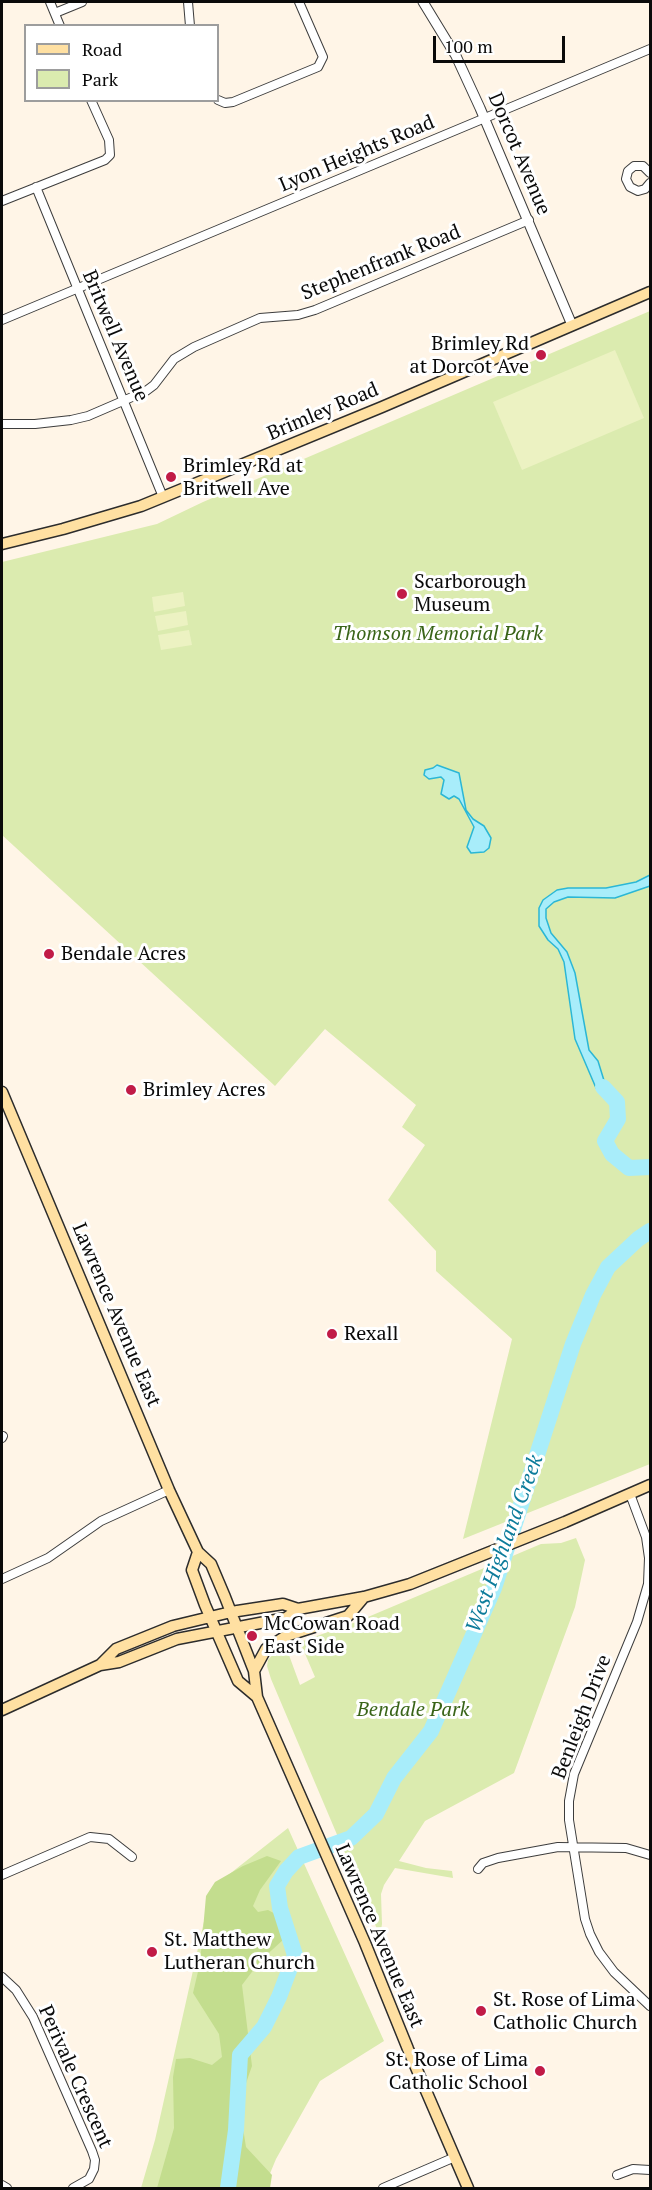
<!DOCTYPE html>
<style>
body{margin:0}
#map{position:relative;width:652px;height:2190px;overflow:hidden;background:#fff5e7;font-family:"PT Serif",serif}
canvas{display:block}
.frame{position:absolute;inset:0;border:3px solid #0a0a0a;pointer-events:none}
.legend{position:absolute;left:24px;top:24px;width:195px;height:78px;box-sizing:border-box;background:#fff;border:2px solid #9d9d9d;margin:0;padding:8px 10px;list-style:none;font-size:18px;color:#0a0a0a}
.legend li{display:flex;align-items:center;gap:12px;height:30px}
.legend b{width:30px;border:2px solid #9d9d9d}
.scale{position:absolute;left:433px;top:36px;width:132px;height:27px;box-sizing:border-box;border:3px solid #0a0a0a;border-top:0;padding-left:8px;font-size:18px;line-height:21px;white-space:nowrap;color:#0a0a0a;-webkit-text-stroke:4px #fff;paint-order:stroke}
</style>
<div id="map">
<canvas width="652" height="2190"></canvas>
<div class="frame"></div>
<ul class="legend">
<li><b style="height:8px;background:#ffe0a2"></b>Road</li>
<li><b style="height:16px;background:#dbebaf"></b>Park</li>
</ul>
<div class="scale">100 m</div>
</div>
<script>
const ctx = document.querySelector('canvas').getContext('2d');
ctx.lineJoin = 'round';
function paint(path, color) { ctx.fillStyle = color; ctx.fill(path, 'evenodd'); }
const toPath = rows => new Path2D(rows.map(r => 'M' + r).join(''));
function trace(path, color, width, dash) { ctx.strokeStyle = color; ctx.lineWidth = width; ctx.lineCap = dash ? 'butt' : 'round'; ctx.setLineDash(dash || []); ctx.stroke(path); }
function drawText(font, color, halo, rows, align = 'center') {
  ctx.font = font + ' "PT Serif",serif'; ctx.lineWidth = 6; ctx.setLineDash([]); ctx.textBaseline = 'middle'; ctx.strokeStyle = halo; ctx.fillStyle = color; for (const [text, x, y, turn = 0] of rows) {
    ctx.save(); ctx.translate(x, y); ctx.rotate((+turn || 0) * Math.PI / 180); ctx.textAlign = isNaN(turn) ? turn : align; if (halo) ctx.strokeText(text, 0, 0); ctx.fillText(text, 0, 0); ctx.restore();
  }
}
paint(toPath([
 [650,311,650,1464,463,1539,512,1339,436,1271,436,1251,388,1200,425,1145,402,1127,416,1105,325,1029,275,1086,2,835,2,562,157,524,203,502],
 [576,1538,585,1560,575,1607,514,1773,425,1821,399,1861,426,1868,452,1871,453,1878,395,1868,384,1885,381,1894,382,1924,380,1936,271,1679,267,1666,268,1660,275,1652,286,1647,300,1685,315,1677,300,1642,356,1622,541,1544,561,1543],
 [288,1828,384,2041,320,2081,276,2159,264,2188,141,2188,155,2140,205,1917,227,1876]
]), '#dbebaf');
paint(toPath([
 [267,1856,281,1861,260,1890,253,1906,258,1912,268,1910,279,1916,287,1926,284,1939,261,1960,242,1985,252,2066,239,2103,246,2147,272,2175,270,2188,157,2188,174,2128,173,2077,176,2059,190,2058,212,2065,222,2057,219,2034,193,1993,200,1963,206,1896,215,1882,243,1866]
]), '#c3dd8e');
paint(toPath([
 [615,350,644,418,522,470,493,402],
 [183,592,185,606,154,612,152,597],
 [186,611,188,625,158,631,155,616],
 [189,630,192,645,161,650,158,635]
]), '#ecf2c2');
const water = toPath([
 [437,765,459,773,466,810,473,819,484,826,491,838,489,848,484,852,471,853,467,847,474,827,459,799,454,796,449,799,441,794,444,780,441,777,429,779,424,775,425,770,433,768,437,765],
 [650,875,650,886,615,898,568,897,554,902,546,909,546,918,551,933,567,952,575,973,589,1050,598,1061,606,1087,596,1088,575,1039,564,962,558,949,548,940,539,926,539,908,543,900,557,890,568,888,606,888,636,882,650,875]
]);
paint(water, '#a8edfa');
trace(water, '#2bb7d5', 1.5);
trace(toPath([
 [603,1087,617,1102,618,1119,605,1141,612,1154,629,1168,650,1167],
 [228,2188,236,2130,240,2055,264,2027,279,1997,295,1955,280,1908,277,1886,286,1871,299,1857,351,1838,376,1814,394,1778,431,1731,494,1588,573,1344,593,1295,608,1267,638,1239,650,1231]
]), '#a8edfa', 16);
const minor = toPath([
 [50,2,60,26],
 [188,2,190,26],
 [55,13,82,2],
 [218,100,225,103,233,102,318,67,323,57,299,2],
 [650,173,643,166,634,166,628,171,626,179,630,187,638,191,645,189,650,183],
 [36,187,163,497],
 [2,201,105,160,110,155,109,140,91,100],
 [2,320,650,49],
 [2,424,35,424,71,420,88,416,146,391,154,385,174,359,194,347,260,318,298,315,315,310,529,220],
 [2,1438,3,1436],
 [630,1494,646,1537,649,1558,648,1584,637,1622,574,1774,569,1801,569,1820,585,1919,590,1934,599,1952,614,1972,650,2006],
 [2,1579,48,1558,101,1521,169,1490],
 [478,1869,483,1863,498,1858,558,1847,626,1848,650,1855],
 [2,1875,90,1837,109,1839,132,1857],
 [2,1977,16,1990,33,2017,92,2151,95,2160,94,2169,89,2179,73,2188],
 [617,2175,633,2169,650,2170],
 [2,2185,7,2188],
 [383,2188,455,2157]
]);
const tertiary = toPath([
 [423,2,456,56,480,108,572,325]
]);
const secondary = toPath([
 [2,544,63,529,141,506,163,497,382,407,650,292],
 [2,1092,169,1490,198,1552,211,1564,225,1597,254,1671,257,1697,365,1943,408,2049,468,2188],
 [198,1552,192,1570,205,1605,238,1681,257,1697],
 [100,1665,116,1649,173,1626,231,1612,283,1604,298,1609],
 [254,1671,266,1649,286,1636,348,1616,364,1597],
 [2,1710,100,1665,119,1662,177,1639,286,1618,298,1609,364,1597,410,1584,565,1522,650,1485]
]);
trace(minor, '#3d3d3d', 10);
trace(tertiary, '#3d3d3d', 11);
trace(secondary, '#2c2c2c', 13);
trace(minor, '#fff', 8);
trace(tertiary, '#fff', 9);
trace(secondary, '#ffe0a2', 10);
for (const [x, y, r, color] of [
 [541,355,6,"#c11b47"],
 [171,477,6,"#c11b47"],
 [402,594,6,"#c11b47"],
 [49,954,6,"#c11b47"],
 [131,1090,6,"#c11b47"],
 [332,1334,6,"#c11b47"],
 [252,1636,6,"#c11b47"],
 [152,1952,6,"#c11b47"],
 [481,2011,6,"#c11b47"],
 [540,2071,6,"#c11b47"]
]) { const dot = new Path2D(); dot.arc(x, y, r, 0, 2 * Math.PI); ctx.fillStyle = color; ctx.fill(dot); trace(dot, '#fff', 2); }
drawText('20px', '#0a0a0a', '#fff', [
 ["Lyon Heights Road",357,154,-23],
 ["Dorcot Avenue",519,154,67],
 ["Stephenfrank Road",381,263,-22],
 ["Britwell Avenue",115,336,67],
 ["Brimley Road",323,412,-23],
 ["Lawrence Avenue East",116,1315,67],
 ["Benleigh Drive",582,1717,-69],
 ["Lawrence Avenue East",379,1936,67],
 ["Perivale Crescent",75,2077,66]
]);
drawText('20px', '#0a0a0a', '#fff', [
 ["Brimley Rd",529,344,"right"],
 ["at Dorcot Ave",529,367,"right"],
 ["Brimley Rd at",183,466],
 ["Britwell Ave",183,489],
 ["Scarborough",414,582],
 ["Museum",414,605],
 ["Bendale Acres",61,954],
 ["Brimley Acres",143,1090],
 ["Rexall",344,1334],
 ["McCowan Road",264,1624],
 ["East Side",264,1647],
 ["St. Matthew",164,1940],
 ["Lutheran Church",164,1963],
 ["St. Rose of Lima",493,2000],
 ["Catholic Church",493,2023],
 ["St. Rose of Lima",528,2060,"right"],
 ["Catholic School",528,2083,"right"]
], 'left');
drawText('italic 20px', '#396418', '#fff', [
 ["Thomson Memorial Park",438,634],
 ["Bendale Park",413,1710]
]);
drawText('italic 21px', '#0d7c9b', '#fff', [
 ["West Highland Creek",505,1544,-70]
]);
</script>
